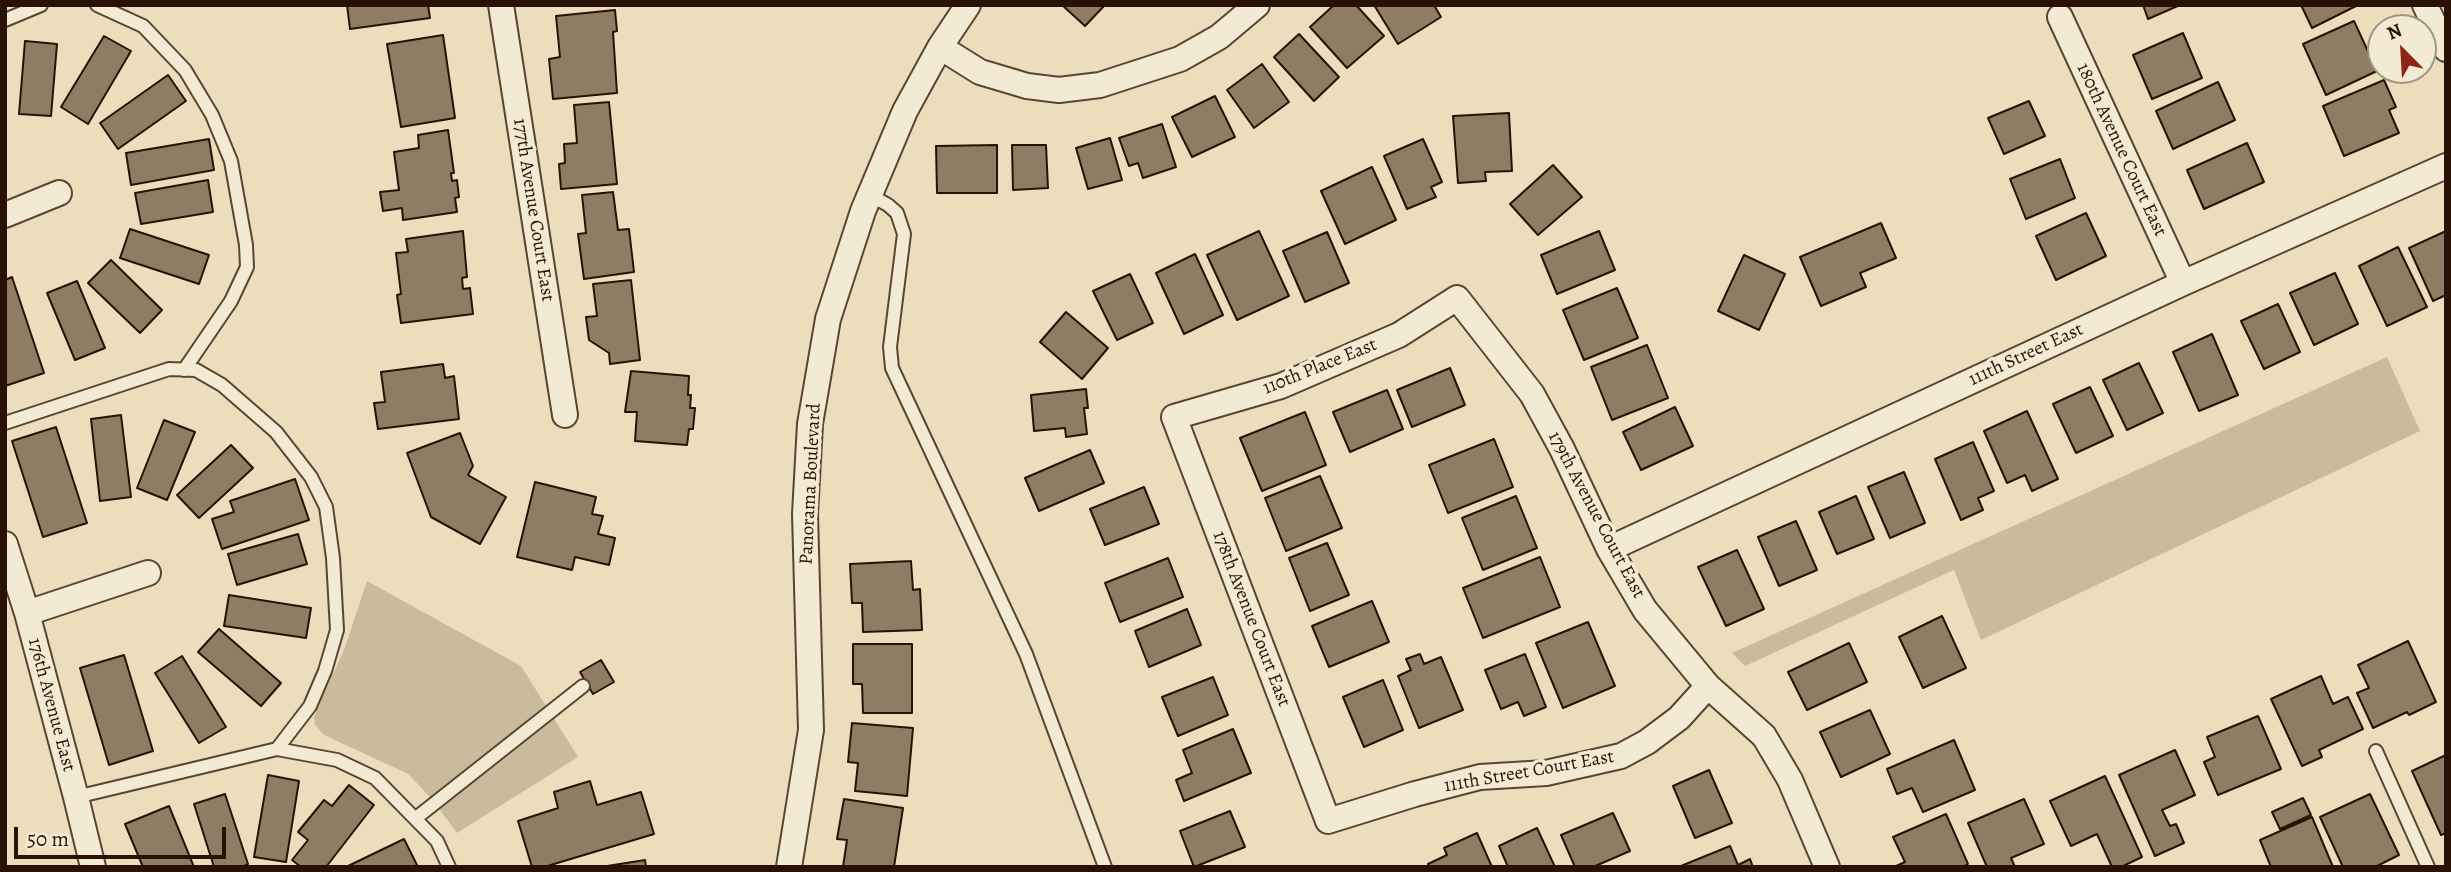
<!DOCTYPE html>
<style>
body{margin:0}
#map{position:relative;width:2451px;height:872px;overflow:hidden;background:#ecdebc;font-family:Alegreya,serif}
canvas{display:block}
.frame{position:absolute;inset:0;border:7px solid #291205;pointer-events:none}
.north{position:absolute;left:2367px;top:14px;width:70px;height:70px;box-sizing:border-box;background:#f3ead3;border:2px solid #a29481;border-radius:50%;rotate:336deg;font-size:19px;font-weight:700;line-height:28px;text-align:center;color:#291205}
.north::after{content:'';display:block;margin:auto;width:24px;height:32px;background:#8f2418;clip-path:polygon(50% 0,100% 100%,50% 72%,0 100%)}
.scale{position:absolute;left:14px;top:827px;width:212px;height:32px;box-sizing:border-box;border:4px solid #291205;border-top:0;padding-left:9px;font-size:21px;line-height:24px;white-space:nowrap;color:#291205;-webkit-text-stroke:5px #f3ead3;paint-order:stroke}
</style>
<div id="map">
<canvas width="2451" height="872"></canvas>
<div class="frame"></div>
<div class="north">N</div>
<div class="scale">50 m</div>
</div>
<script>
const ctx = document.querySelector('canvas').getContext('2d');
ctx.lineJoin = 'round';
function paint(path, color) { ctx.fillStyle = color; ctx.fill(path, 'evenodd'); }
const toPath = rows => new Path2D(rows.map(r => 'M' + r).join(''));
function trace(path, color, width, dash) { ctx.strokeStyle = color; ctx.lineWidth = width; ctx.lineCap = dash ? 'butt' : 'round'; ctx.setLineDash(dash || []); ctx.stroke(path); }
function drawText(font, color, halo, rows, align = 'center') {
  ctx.font = font + ' Alegreya,serif'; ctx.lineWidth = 7; ctx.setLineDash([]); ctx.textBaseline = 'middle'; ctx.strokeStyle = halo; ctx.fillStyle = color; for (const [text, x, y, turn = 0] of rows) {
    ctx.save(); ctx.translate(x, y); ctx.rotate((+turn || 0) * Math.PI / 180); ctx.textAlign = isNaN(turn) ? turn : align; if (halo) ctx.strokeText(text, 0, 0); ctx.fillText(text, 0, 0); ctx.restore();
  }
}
paint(toPath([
 [2387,357,2420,431,1981,640,1954,570,1745,666,1732,653],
 [367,581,521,666,578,757,457,833,431,798,408,774,324,735,315,725,314,717,345,647]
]), '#cbbb9d');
const building = toPath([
 [347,5,428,5,430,18,350,29,347,5],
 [1062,5,1105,5,1085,26,1062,5],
 [1334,5,1356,5,1384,36,1347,68,1310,27,1334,5],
 [1374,5,1434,5,1441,17,1398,44,1374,5],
 [2143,5,2180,5,2148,19,2143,5],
 [2301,5,2358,5,2312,28,2301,5],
 [615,10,617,31,613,32,617,93,553,99,549,59,560,57,556,16,615,10],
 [2354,21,2377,71,2326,95,2303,44,2354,21],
 [2183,33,2202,78,2152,99,2133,55,2183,33],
 [1299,34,1339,77,1314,101,1274,57,1299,34],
 [443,35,455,118,401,127,387,44,443,35],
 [104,36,131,51,88,124,61,107,104,36],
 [25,41,57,44,51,116,19,114,25,41],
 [1262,64,1289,102,1254,128,1227,90,1262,64],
 [168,75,186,101,118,149,100,123,168,75],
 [2384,80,2396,107,2389,110,2399,133,2344,156,2323,106,2384,80],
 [2218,82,2235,120,2173,149,2156,111,2218,82],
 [1215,96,1235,137,1192,157,1172,117,1215,96],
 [2029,101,2045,136,2004,154,1988,118,2029,101],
 [609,102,617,184,561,189,559,164,565,163,564,144,577,143,574,105,609,102],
 [1509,113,1512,171,1485,172,1486,181,1458,183,1453,116,1509,113],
 [1162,124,1176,167,1143,178,1138,163,1129,166,1119,138,1162,124],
 [448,130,454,173,451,173,452,181,457,180,459,197,455,198,457,212,403,220,402,208,383,211,380,192,399,190,394,152,419,148,418,135,448,130],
 [1110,138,1122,180,1088,189,1076,148,1110,138],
 [209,139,214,170,131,185,126,153,209,139],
 [1423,139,1442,182,1431,187,1436,197,1407,209,1384,156,1423,139],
 [2247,143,2264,182,2204,209,2187,170,2247,143],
 [997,145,997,193,937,193,936,146,997,145],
 [1012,145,1046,145,1048,188,1013,190,1012,145],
 [2060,159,2075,198,2026,219,2010,179,2060,159],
 [1553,165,1582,197,1538,235,1510,204,1553,165],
 [1372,167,1396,220,1345,244,1321,191,1372,167],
 [208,180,213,212,141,224,135,193,208,180],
 [613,192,618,230,629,229,634,272,584,279,578,234,586,233,582,195,613,192],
 [2086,213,2106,256,2056,280,2036,236,2086,213],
 [1881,223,1896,258,1860,273,1866,287,1821,306,1800,257,1881,223],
 [130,229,209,255,199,284,120,258,130,229],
 [463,231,467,277,462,278,463,289,470,288,473,314,401,323,397,295,401,294,396,253,408,252,406,239,463,231],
 [1259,231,1289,296,1237,320,1207,255,1259,231],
 [1599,231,1615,270,1557,294,1541,255,1599,231],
 [2446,231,2446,295,2433,301,2409,248,2446,231],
 [1327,232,1349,283,1305,302,1283,251,1327,232],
 [2398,247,2427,307,2387,326,2359,266,2398,247],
 [1195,254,1223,315,1184,334,1156,273,1195,254],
 [1744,255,1785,274,1759,330,1718,311,1744,255],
 [111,260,162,310,140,333,88,283,111,260],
 [2335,273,2358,324,2314,345,2290,293,2335,273],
 [1130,274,1153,323,1117,340,1093,291,1130,274],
 [12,277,44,373,5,386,5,280,12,277],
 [631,280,640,360,610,364,609,353,589,340,586,317,597,316,593,284,631,280],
 [77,281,105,348,75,360,47,293,77,281],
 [1617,288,1638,338,1584,360,1563,310,1617,288],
 [2278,304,2300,352,2264,369,2241,321,2278,304],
 [1066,312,1108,348,1082,379,1040,342,1066,312],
 [2212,334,2238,395,2199,411,2173,352,2212,334],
 [1647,345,1668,398,1612,420,1591,367,1647,345],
 [2139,363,2163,413,2127,430,2103,380,2139,363],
 [443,364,445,378,454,376,459,419,378,429,374,403,385,402,381,372,443,364],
 [1450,368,1465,405,1412,427,1397,390,1450,368],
 [631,371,689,376,688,395,691,395,690,408,695,408,693,429,689,429,687,445,635,441,637,412,625,412,631,371],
 [2090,387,2113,436,2076,453,2053,404,2090,387],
 [1086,389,1088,408,1084,408,1087,434,1066,437,1065,428,1034,431,1031,395,1086,389],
 [1387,390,1403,429,1350,452,1333,412,1387,390],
 [1675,407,1693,446,1641,470,1623,432,1675,407],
 [2027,411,2058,479,2032,491,2025,475,2007,483,1984,431,2027,411],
 [1305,412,1326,465,1262,491,1240,438,1305,412],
 [121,415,131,497,100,501,91,419,121,415],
 [164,420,195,432,167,500,137,488,164,420],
 [56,427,87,523,43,537,12,441,56,427],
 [460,433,473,466,468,475,506,497,480,544,431,517,407,453,460,433],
 [1494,439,1513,487,1448,513,1429,465,1494,439],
 [1973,442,1994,491,1978,498,1983,510,1961,520,1935,459,1973,442],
 [231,445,253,468,199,518,177,495,231,445],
 [1090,450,1104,483,1039,511,1025,478,1090,450],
 [1904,472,1925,523,1890,538,1868,487,1904,472],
 [1320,476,1342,528,1286,551,1265,498,1320,476],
 [295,479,309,520,222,549,212,519,234,512,230,501,295,479],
 [535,482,596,497,592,514,603,516,598,534,615,538,609,565,575,557,572,570,517,557,535,482],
 [1144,487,1159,524,1105,545,1090,509,1144,487],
 [1516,496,1537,548,1483,570,1462,518,1516,496],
 [1856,496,1874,539,1837,554,1819,512,1856,496],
 [1796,521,1817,570,1779,586,1758,537,1796,521],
 [298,534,307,564,237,585,228,554,298,534],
 [1327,543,1349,595,1310,611,1289,558,1327,543],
 [1737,550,1764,609,1726,626,1698,567,1737,550],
 [1540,557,1560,607,1483,638,1463,588,1540,557],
 [1168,558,1183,597,1120,622,1105,583,1168,558],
 [911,561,913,590,920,589,922,630,863,632,862,603,852,603,850,564,911,561],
 [229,595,311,608,306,638,224,626,229,595],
 [1372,601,1389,642,1329,667,1312,626,1372,601],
 [1187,609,1201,645,1149,667,1135,631,1187,609],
 [1942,616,1966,668,1923,688,1899,637,1942,616],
 [1588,622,1615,686,1563,708,1536,643,1588,622],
 [219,629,281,683,261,706,198,652,219,629],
 [2408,641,2436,702,2409,715,2407,712,2373,728,2357,693,2369,688,2358,665,2408,641],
 [1849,643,1867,682,1807,710,1788,672,1849,643],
 [853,644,912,644,912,713,863,713,862,684,853,684,853,644],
 [1420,654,1424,664,1441,657,1463,710,1419,728,1398,676,1411,670,1406,659,1420,654],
 [1525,654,1546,707,1524,716,1518,702,1501,709,1485,670,1525,654],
 [124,655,153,751,109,765,80,668,124,655],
 [182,656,226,727,199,743,155,673,182,656],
 [601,660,614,682,593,694,580,672,601,660],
 [2321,676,2333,704,2348,697,2363,729,2319,750,2322,757,2302,766,2271,699,2321,676],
 [1213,677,1228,715,1178,736,1162,697,1213,677],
 [1383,680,1403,730,1364,747,1343,697,1383,680],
 [1870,710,1890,754,1841,777,1820,732,1870,710],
 [2258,716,2281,769,2218,795,2204,762,2215,757,2207,737,2258,716],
 [852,723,913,728,907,796,855,791,858,763,848,762,852,723],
 [1233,729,1251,773,1184,801,1176,780,1192,773,1183,750,1233,729],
 [1954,740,1975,790,1923,812,1912,788,1897,794,1887,769,1954,740],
 [2175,750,2195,795,2162,810,2170,826,2176,824,2184,843,2155,856,2119,775,2175,750],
 [2446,755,2446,833,2441,835,2412,771,2446,755],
 [1709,770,1732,823,1695,838,1673,786,1709,770],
 [268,775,299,781,286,862,254,857,268,775],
 [2105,776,2142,857,2121,867,2112,867,2097,834,2071,846,2050,801,2105,776],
 [590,781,597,805,641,792,654,834,544,867,532,867,518,821,558,808,554,792,590,781],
 [349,785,374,805,326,867,301,867,292,860,308,840,298,832,324,800,332,806,349,785],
 [225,794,248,864,242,867,214,867,194,804,225,794],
 [2370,794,2399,855,2375,867,2343,867,2320,817,2370,794],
 [2303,798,2311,815,2280,829,2272,812,2303,798],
 [844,799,903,808,894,867,843,867,847,840,837,839,844,799],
 [2024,799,2044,844,2011,858,2015,867,1987,867,1968,823,2024,799],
 [169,806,194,867,143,867,125,824,169,806],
 [1230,811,1245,847,1194,867,1180,831,1230,811],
 [1613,813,1630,851,1593,867,1575,867,1561,835,1613,813],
 [1946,814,1968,864,1963,867,1894,867,1905,862,1893,837,1946,814],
 [2312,817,2333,867,2271,867,2260,840,2312,817],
 [1537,828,1555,867,1508,867,1499,846,1537,828],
 [1477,833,1492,867,1429,867,1428,864,1447,855,1444,848,1477,833],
 [404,839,418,867,346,867,404,839],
 [1730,846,1738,865,1750,859,1753,867,1681,866,1730,846],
 [645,860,646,867,601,867,645,860]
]);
paint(building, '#8e7c64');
trace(building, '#291205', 2);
const service = toPath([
 [97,5,143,26,185,70,212,115,231,161,246,245,247,267,231,301,184,370],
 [5,20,41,5],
 [870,195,888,205,897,213,904,234,890,347,892,368,1026,654,1105,867],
 [5,423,169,369,196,370,222,385,276,432,311,477,326,507,333,558,337,630,325,671,310,706,277,749],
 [2376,751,2428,867],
 [76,797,277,749,337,760,375,778,437,841,449,867],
 [416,818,583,686]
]);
const minor = toPath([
 [501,5,565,415],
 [2425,5,2446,49],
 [2060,17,2183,283],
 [940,47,980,72,1027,86,1059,90,1100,85,1180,59,1219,37,1257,5],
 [5,215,59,193],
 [5,544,27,613,76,797,93,867],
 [1609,549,2183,283,2446,166],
 [27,613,148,573],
 [1708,686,1679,718,1647,742,1621,756,1546,773,1480,777,1415,794,1328,821,1174,417,1281,386,1399,335,1457,298,1532,394,1562,449,1609,549,1645,610,1708,686,1764,736,1790,780,1827,867],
 [789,867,811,730,805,514,810,424,828,319,863,211,905,111,940,47,968,5]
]);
trace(service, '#5a4533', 16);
trace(minor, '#5a4533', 28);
trace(service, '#f3ead3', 12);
trace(minor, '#f3ead3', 24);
drawText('19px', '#291205', '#f3ead3', [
 ["180th Avenue Court East",2121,150,65],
 ["177th Avenue Court East",533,210,81],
 ["111th Street East",2026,355,-25],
 ["110th Place East",1320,367,-22],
 ["Panorama Boulevard",811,484,-87],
 ["179th Avenue Court East",1596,515,62],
 ["178th Avenue Court East",1251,619,69],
 ["176th Avenue East",51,705,75],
 ["111th Street Court East",1529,772,-10]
]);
</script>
